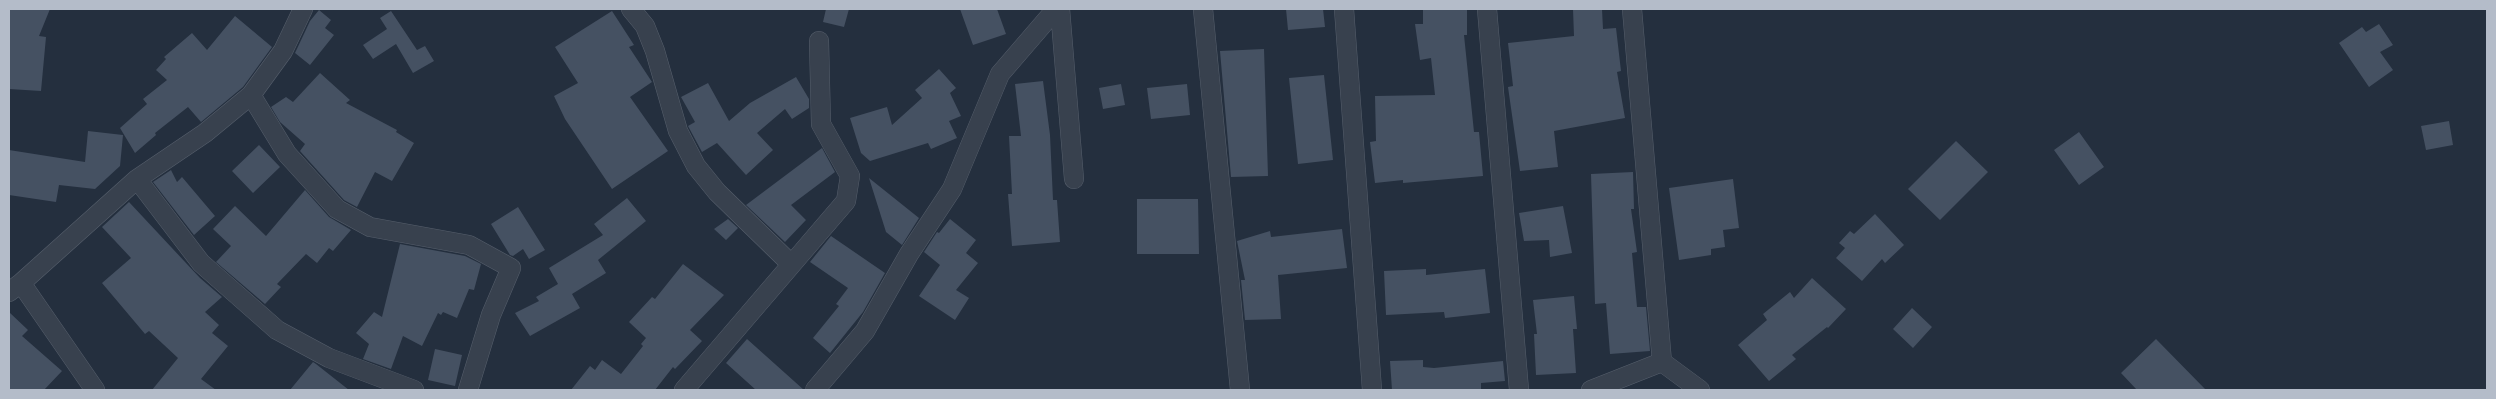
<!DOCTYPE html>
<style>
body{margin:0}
#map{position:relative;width:2496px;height:399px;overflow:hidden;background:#242f3e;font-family:"PT Sans",sans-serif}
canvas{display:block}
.frame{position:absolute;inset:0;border:10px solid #b4bcc9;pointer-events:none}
</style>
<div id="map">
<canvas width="2496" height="399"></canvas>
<div class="frame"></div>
</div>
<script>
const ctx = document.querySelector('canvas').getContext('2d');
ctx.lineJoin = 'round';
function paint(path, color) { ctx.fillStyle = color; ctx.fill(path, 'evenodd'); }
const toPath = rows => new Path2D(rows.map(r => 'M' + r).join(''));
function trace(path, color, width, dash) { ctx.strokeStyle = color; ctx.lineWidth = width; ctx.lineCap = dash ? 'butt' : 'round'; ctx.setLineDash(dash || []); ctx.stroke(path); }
paint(toPath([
 [9,9,50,9,39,36,46,37,41,91,9,89],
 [826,9,849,9,844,27,823,22],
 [960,9,997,9,1006,34,973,45],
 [1286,9,1323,9,1325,27,1288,30],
 [1423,9,1467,9,1467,35,1464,35,1474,132,1479,132,1483,176,1403,183,1403,180,1375,183,1370,142,1376,141,1375,96,1435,95,1431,58,1420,60,1415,24,1423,24],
 [1573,9,1602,9,1603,29,1616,28,1621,71,1617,72,1625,118,1554,131,1558,167,1520,171,1508,87,1513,86,1508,43,1574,36],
 [319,10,331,20,325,28,334,35,310,65,295,53,310,21],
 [391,11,417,50,425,46,434,61,413,73,396,44,373,59,363,45,387,29,380,18],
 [612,11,634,45,629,47,652,82,630,97,668,151,612,189,565,119,554,96,578,83,555,47],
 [235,16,272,47,243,87,201,122,188,107,155,133,156,135,135,153,120,128,147,104,143,99,167,80,156,70,166,59,164,57,192,33,207,50],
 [2379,24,2393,45,2380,52,2393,70,2369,87,2339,43,2362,27,2366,32],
 [1264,49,1268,176,1231,177,1220,51],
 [939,69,956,88,950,93,961,116,949,121,957,138,931,149,928,143,870,161,861,153,850,118,887,107,892,125,922,98,915,90],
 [320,73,350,100,346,103,397,130,396,132,414,143,392,181,375,172,357,207,344,200,300,151,305,144,280,122,271,107,286,97,293,102],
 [1324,75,1333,160,1298,164,1289,78],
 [796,77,809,99,809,108,792,119,785,109,757,133,773,150,746,175,717,143,702,152,688,126,695,122,681,97,708,83,729,121,750,103],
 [1043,81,1050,135,1053,200,1057,200,1060,242,1012,246,1008,194,1012,194,1009,136,1021,136,1015,84],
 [1121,84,1125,105,1103,109,1099,88],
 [1187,84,1190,115,1151,119,1147,88],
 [2449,121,2453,145,2426,150,2421,126],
 [88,131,123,135,120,166,95,189,59,185,56,202,9,195,9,150,85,162],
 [2079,132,2104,167,2079,185,2054,150],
 [1956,141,1988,172,1940,220,1908,189],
 [259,145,280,167,253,193,232,171],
 [822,148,835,172,791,205,806,220,785,242,746,205],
 [171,170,177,182,182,177,215,216,194,235,153,182],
 [1633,172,1634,209,1631,209,1637,252,1632,253,1637,307,1646,307,1650,351,1610,354,1606,303,1595,304,1591,174],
 [869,178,919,218,902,245,886,232],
 [1733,179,1739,228,1723,230,1725,247,1711,249,1711,255,1679,260,1669,188],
 [305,190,329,217,351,230,333,251,329,248,317,263,306,254,277,284,281,287,265,304,216,262,231,246,213,229,235,206,266,236],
 [627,198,646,221,598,260,606,273,572,294,580,308,530,336,515,313,539,301,536,297,558,284,549,268,603,235,594,224],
 [1137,199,1198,199,1199,254,1137,254],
 [129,202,200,278,222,297,205,312,219,325,212,333,228,346,201,379,216,390,152,390,178,358,149,331,145,334,102,283,131,258,102,227],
 [1563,206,1572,253,1550,257,1549,240,1524,241,1519,213],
 [518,207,545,250,529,259,523,249,513,256,510,255,491,224],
 [1875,214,1904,245,1885,263,1882,259,1862,281,1836,258,1845,248,1839,243,1850,231,1854,234],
 [728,219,738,228,726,240,714,229],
 [950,219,976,240,966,253,978,263,956,290,969,298,955,320,919,296,940,265,924,252,937,232,939,233],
 [1342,229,1347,268,1278,275,1281,319,1245,320,1241,280,1245,280,1237,241,1270,231,1271,237],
 [831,236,885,273,863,312,830,353,813,338,839,306,836,304,848,288,810,262],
 [400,244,465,256,481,264,474,290,469,289,457,318,443,312,441,315,438,313,422,346,403,336,391,369,363,359,369,344,356,333,374,312,382,317],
 [683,264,724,295,690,330,702,341,675,369,673,367,655,390,571,390,590,366,595,370,602,360,621,374,643,346,641,344,646,338,629,322,652,297,655,299],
 [1426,269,1426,275,1485,269,1490,313,1445,318,1444,312,1386,315,1384,271],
 [1812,278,1846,309,1828,328,1827,327,1792,355,1796,359,1769,381,1738,345,1767,320,1763,314,1790,292,1794,298],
 [1574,296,1577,329,1573,329,1576,373,1536,375,1534,334,1537,334,1533,300],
 [1912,308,1932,327,1913,348,1893,329],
 [9,312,28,330,22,336,62,371,44,390,9,390],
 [747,339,804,390,756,390,726,363],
 [2156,339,2206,390,2137,390,2121,373],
 [435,349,462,355,455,386,428,380],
 [1423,360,1423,367,1434,368,1503,361,1505,381,1481,383,1481,390,1392,390,1390,361],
 [313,362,316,364,349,390,290,390]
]), '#455162');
const minor = toPath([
 [631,9,645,26,655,51,678,131,696,166,717,192,791,264],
 [1060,9,1074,179],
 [1203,9,1240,390],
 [1344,9,1372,390],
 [1487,9,1519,390],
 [1632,9,1662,362,1700,390],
 [251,95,283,51,303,9],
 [137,179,201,263,277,330,329,358,414,390],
 [21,283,137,179,205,133,251,95,287,154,337,209,370,227,469,245,511,268,491,315,468,390],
 [9,292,21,283,95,390],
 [684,390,846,201,850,176,821,124,819,41],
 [815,390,865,331,909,254,952,189,1000,74,1056,9],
 [1591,390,1662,362]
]);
trace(minor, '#565f6c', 20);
trace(minor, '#38414e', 19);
</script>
